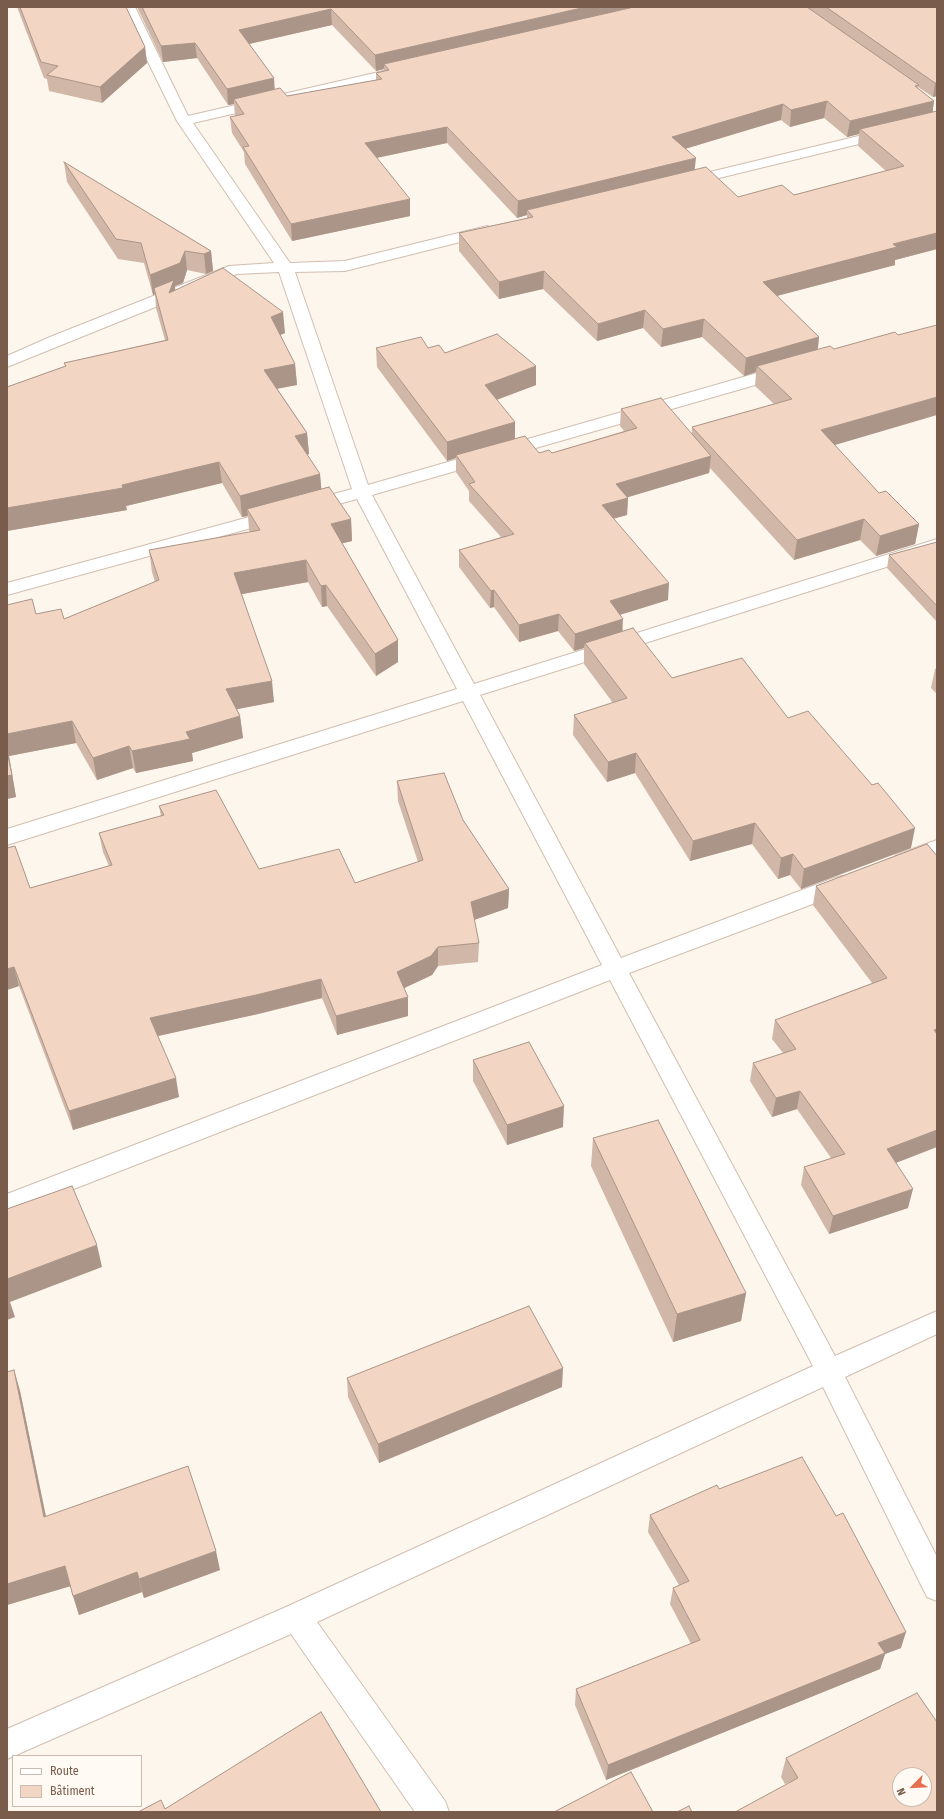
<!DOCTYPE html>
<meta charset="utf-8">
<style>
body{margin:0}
#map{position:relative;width:944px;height:1819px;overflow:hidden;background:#fdf6ec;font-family:"Fira Sans Condensed",sans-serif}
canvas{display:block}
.frame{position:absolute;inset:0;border:8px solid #7a5c4d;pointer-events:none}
.legend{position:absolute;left:12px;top:1755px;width:130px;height:52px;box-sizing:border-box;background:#fffaf3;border:1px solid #cabbb1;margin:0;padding:5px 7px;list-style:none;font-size:12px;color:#7a5c4d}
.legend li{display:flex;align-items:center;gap:8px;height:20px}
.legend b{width:20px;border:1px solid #cabbb1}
.north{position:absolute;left:892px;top:1767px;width:40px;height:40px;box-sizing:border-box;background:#fffaf3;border:1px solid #cabbb1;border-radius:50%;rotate:246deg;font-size:11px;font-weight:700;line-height:16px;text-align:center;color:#7a5c4d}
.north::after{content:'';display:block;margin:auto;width:14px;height:18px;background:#e76f51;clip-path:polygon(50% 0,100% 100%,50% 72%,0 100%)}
</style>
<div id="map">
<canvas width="944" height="1819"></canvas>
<div class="frame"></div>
<ul class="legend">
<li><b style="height:5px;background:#fff"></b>Route</li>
<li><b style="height:11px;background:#f3d5c3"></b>Bâtiment</li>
</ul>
<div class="north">N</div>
</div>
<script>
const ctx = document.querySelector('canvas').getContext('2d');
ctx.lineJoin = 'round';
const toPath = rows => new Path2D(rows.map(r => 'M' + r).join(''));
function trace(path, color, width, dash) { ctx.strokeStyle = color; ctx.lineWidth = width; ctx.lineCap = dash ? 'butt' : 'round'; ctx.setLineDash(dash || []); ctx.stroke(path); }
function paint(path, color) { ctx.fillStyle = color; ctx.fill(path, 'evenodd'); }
const street = toPath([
 [121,7,135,7,188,116,405,66,410,67,412,70,410,73,405,74,193,123,290,263,345,261,487,226,492,228,495,231,492,234,345,271,295,272,368,485,778,367,784,366,790,367,792,371,790,375,372,495,474,684,937,539,937,551,480,695,621,958,834,878,842,876,850,878,853,884,850,890,629,973,835,1356,937,1311,937,1334,845,1377,937,1557,937,1601,927,1597,823,1387,317,1622,445,1801,449,1812,415,1812,291,1634,7,1759,7,1729,286,1607,813,1366,610,980,7,1215,7,1194,602,965,463,701,7,845,7,829,457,689,357,499,7,595,7,583,352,489,279,272,237,274,7,367,7,356,50,337,229,266,274,263,177,121,121,7],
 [937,117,937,125,686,186,681,185,679,182,681,179,937,117],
 [937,840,937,856,904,868,896,865,893,860,896,855,937,840]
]);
trace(street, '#d1beb0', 2);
paint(street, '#fff');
paint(toPath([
 [17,7,126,7,145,47,147,63,102,103,49,91,47,79,44,78],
 [137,7,937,7,937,96,933,97,918,87,918,88,934,101,932,112,937,111,937,249,895,260,895,265,777,296,819,337,818,349,835,445,879,493,919,524,915,544,876,556,860,540,794,560,710,468,709,473,628,497,627,515,614,518,668,600,620,615,623,632,672,678,788,718,911,848,801,889,790,875,778,879,752,844,690,861,635,773,607,782,573,735,574,715,613,703,584,664,584,648,574,651,558,631,519,642,494,607,490,608,459,567,459,550,501,537,469,501,469,491,456,472,456,458,447,461,377,367,376,348,428,348,536,385,497,400,515,438,539,453,552,453,624,431,620,426,621,409,692,434,692,427,774,404,755,386,756,372,744,376,702,337,661,347,643,328,597,341,543,289,499,299,459,251,459,233,527,218,527,215,517,218,447,143,377,158,410,216,292,241,245,164,244,152,232,133,230,117,236,116,235,115,234,104,228,105,197,58,163,62],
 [332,25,376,71,384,69,384,71,376,73,376,80,287,96,274,89,249,44],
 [824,118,847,137,859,134,858,146,886,171,794,195,738,197,695,170,685,149,781,120,790,127],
 [64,162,211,251,213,271,206,274,187,270,183,283,175,286,175,290,285,333,280,335,295,364,297,385,277,388,307,433,309,454,307,455,320,474,321,489,351,519,352,541,342,543,398,640,398,662,376,676,327,606,322,607,308,582,242,594,274,702,237,709,240,716,243,738,192,753,193,761,136,773,133,768,97,780,76,743,9,756,16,797,7,799,7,605,36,614,64,619,155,582,152,572,149,550,250,532,249,530,248,516,242,517,222,483,126,506,127,510,7,531,7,387,65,366,64,363,165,340,156,308,155,294,153,295,144,263,118,259,67,182],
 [937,542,937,622,887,568,889,555],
 [937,668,937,694,931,688,935,669],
 [397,781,463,820,509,889,508,908,474,920,479,943,478,962,438,966,432,975,404,988,408,1016,337,1035,322,998,258,1014,158,1036,179,1097,73,1130,19,986,7,990,7,848,30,888,109,866,103,852,99,833,161,816,159,806,259,869,355,883,418,862,398,801],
 [927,844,896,1163,908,1208,829,1234,801,1185,804,1167,831,1158,797,1109,772,1117,750,1081,753,1063,783,1053,772,1039,775,1020,872,983,813,905,816,886],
 [473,1060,563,1127,507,1145,473,1081],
 [593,1138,746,1293,741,1321,673,1342,591,1166],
 [14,1370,20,1391,46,1516,220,1570,144,1598,142,1592,79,1615,70,1586,7,1605],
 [347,1378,562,1387,379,1463,348,1397],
 [719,1489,901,1648,885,1654,880,1669,606,1780,575,1705,576,1689,691,1644,670,1604,673,1588,679,1585,648,1532,650,1515],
 [937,1722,785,1784,781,1777,786,1758]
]), '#d1b7a8');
paint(toPath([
 [586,7,653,7,384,64,384,69,376,71,375,55],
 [331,9,332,25,240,46,239,30],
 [195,43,197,58,163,62,161,46],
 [145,47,147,63,102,103,100,87],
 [274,78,275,94,234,99,234,104,228,105,227,89],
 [935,83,937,83,937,96,933,97],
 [827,101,824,118,790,127,791,110],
 [934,101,932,117,860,129,859,134,847,137,850,121],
 [783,104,781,120,671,153,672,137],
 [447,127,447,143,366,160,365,143],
 [696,158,694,175,527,210,527,215,517,218,518,201],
 [410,199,410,216,292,241,291,224],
 [937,233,937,249,895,260,895,265,761,300,763,282,893,244],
 [185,251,187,270,183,283,175,286,176,300,169,293,154,288,155,294,153,295,150,275],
 [211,251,213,271,206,274,204,254],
 [544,271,543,289,499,299,499,282],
 [645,310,643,328,597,341,598,324],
 [283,312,285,333,273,338,271,317],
 [704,319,702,337,661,347,663,329],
 [819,337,817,355,757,366,756,372,744,376,746,358],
 [295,364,297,385,266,391,264,370],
 [536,366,536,385,485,404,485,385],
 [937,397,937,415,818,450,821,430],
 [515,422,515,441,456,455,456,458,447,461,447,442],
 [307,433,309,454,296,457,295,436],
 [711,456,709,473,615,501,616,484],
 [219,462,222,483,126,506,127,510,7,531,7,508,122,485],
 [320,474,322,496,247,509,248,516,242,517,240,496],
 [628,498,627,515,602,522,602,505],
 [351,519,352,541,332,546,331,524],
 [864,519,860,540,794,560,797,540],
 [919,524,915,544,876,556,880,536],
 [306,560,308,582,237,595,234,573],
 [669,583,668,600,609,618,610,601],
 [326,585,327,606,322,607,321,586],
 [494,590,494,607,490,608,491,591],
 [559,614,558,631,519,642,519,625],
 [623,619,622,636,585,643,584,648,574,651,575,634],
 [398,640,398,662,376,676,375,654],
 [272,681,274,702,228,711,226,689],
 [240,716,243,738,192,753,193,761,136,773,132,751,186,732],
 [72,721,76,743,9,756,16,797,7,799,7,734],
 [129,746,133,768,97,780,93,758],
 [636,753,635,773,607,782,608,762],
 [755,823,752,844,690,861,693,841],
 [915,828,911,848,801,889,804,869],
 [793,854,790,875,778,879,781,858],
 [509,889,508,908,471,921,471,902],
 [438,947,438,966,432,975,398,991,397,972],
 [14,967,19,986,7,990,7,969],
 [321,979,322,998,258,1014,153,1037,150,1018],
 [408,997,408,1016,337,1035,336,1016],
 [937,1029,937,1045,934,1030],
 [176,1078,179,1097,73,1130,69,1111],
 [800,1091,797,1109,772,1117,776,1098],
 [564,1106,563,1127,507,1145,507,1125],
 [937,1130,937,1147,883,1168,887,1149],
 [913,1189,908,1208,829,1234,833,1216],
 [97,1245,102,1267,10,1302,15,1317,7,1320,7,1279],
 [746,1293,741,1321,673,1342,677,1314],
 [563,1368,562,1387,379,1463,378,1444],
 [14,1370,20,1391,50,1537,44,1517],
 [216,1551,220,1570,144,1598,139,1579],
 [65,1566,71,1586,7,1605,7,1584],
 [137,1572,142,1592,79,1615,73,1596],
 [906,1632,901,1648,885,1654,880,1669,606,1780,608,1765,878,1643]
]), '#aa9588');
const building = toPath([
 [20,7,126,7,145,47,100,87,47,75,58,66,41,62,20,7],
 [142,7,586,7,375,55,331,9,239,30,274,78,227,89,195,43,161,46,142,7],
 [634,7,807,7,919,85,915,86,934,101,850,121,827,101,791,110,783,104,672,137,696,158,518,201,447,127,365,143,410,199,291,224,243,147,249,146,230,117,244,114,234,99,280,88,287,96,382,79,376,73,389,70,384,64,634,7],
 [826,7,937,7,937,83,935,83,826,7],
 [937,111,937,233,893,244,897,247,763,282,819,337,746,358,704,319,663,329,645,310,598,324,544,271,499,282,459,233,533,217,527,210,706,167,738,197,782,185,794,195,904,166,860,129,937,111],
 [64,162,211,251,204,254,185,251,180,263,150,275,141,243,116,239,64,162],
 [223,268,283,312,271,317,295,364,264,370,307,433,295,436,320,474,240,496,219,462,122,485,123,488,7,508,7,387,66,366,64,363,168,340,154,288,174,280,169,293,223,268],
 [937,325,937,397,821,430,879,493,886,491,919,524,880,536,864,519,797,540,692,427,792,399,757,366,830,346,834,349,895,332,898,335,937,325],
 [497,334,536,366,485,385,515,422,447,442,376,348,421,337,428,348,439,345,445,353,497,334],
 [661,398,711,456,616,484,628,498,602,505,669,583,610,601,623,619,575,634,559,614,519,625,494,590,491,591,459,550,514,534,469,484,475,482,456,455,525,436,539,453,549,450,552,453,637,428,621,409,661,398],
 [329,487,351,519,331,524,398,640,375,654,326,585,321,586,306,560,234,573,272,681,226,689,240,716,186,732,190,739,132,751,129,746,93,758,72,721,7,734,7,605,32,599,36,614,61,609,64,619,159,580,149,550,260,530,247,509,329,487],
 [937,542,937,606,889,555,937,542],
 [633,628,672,678,742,658,788,718,808,711,872,785,878,783,915,828,804,869,793,854,781,858,755,823,693,841,636,753,608,762,574,715,627,698,585,643,633,628],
 [7,751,12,775,7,776,7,751],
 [444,773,463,820,509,889,471,902,479,943,438,947,431,956,397,972,408,997,336,1016,321,979,256,995,150,1018,176,1078,69,1111,14,967,7,969,7,848,15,846,30,888,112,865,99,833,164,815,159,806,216,790,259,869,339,849,355,883,423,860,397,781,444,773],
 [927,844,937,856,937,1029,934,1030,937,1034,937,1130,887,1149,913,1189,833,1216,804,1167,845,1154,800,1091,776,1098,753,1063,796,1049,775,1020,887,978,816,886,927,844],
 [529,1042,564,1106,507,1125,473,1060,529,1042],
 [658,1120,746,1293,677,1314,593,1138,658,1120],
 [72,1186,97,1245,7,1279,7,1209,72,1186],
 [529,1306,563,1368,378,1444,347,1378,529,1306],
 [14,1370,44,1517,188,1466,216,1551,139,1579,137,1572,73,1596,65,1566,7,1584,7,1372,14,1370],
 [802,1457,836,1516,843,1513,906,1632,878,1643,885,1653,608,1765,576,1689,700,1640,673,1588,689,1581,650,1515,717,1485,719,1489,802,1457],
 [917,1693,937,1722,937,1812,735,1812,798,1778,786,1758,917,1693],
 [900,1775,924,1775,924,1799,900,1799,900,1775],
 [321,1712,381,1812,138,1812,161,1800,165,1809,321,1712],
 [631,1772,653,1812,554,1812,631,1772],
 [689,1806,692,1812,677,1812,689,1806]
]);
paint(building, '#f3d5c3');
trace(building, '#aa9588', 1);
</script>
